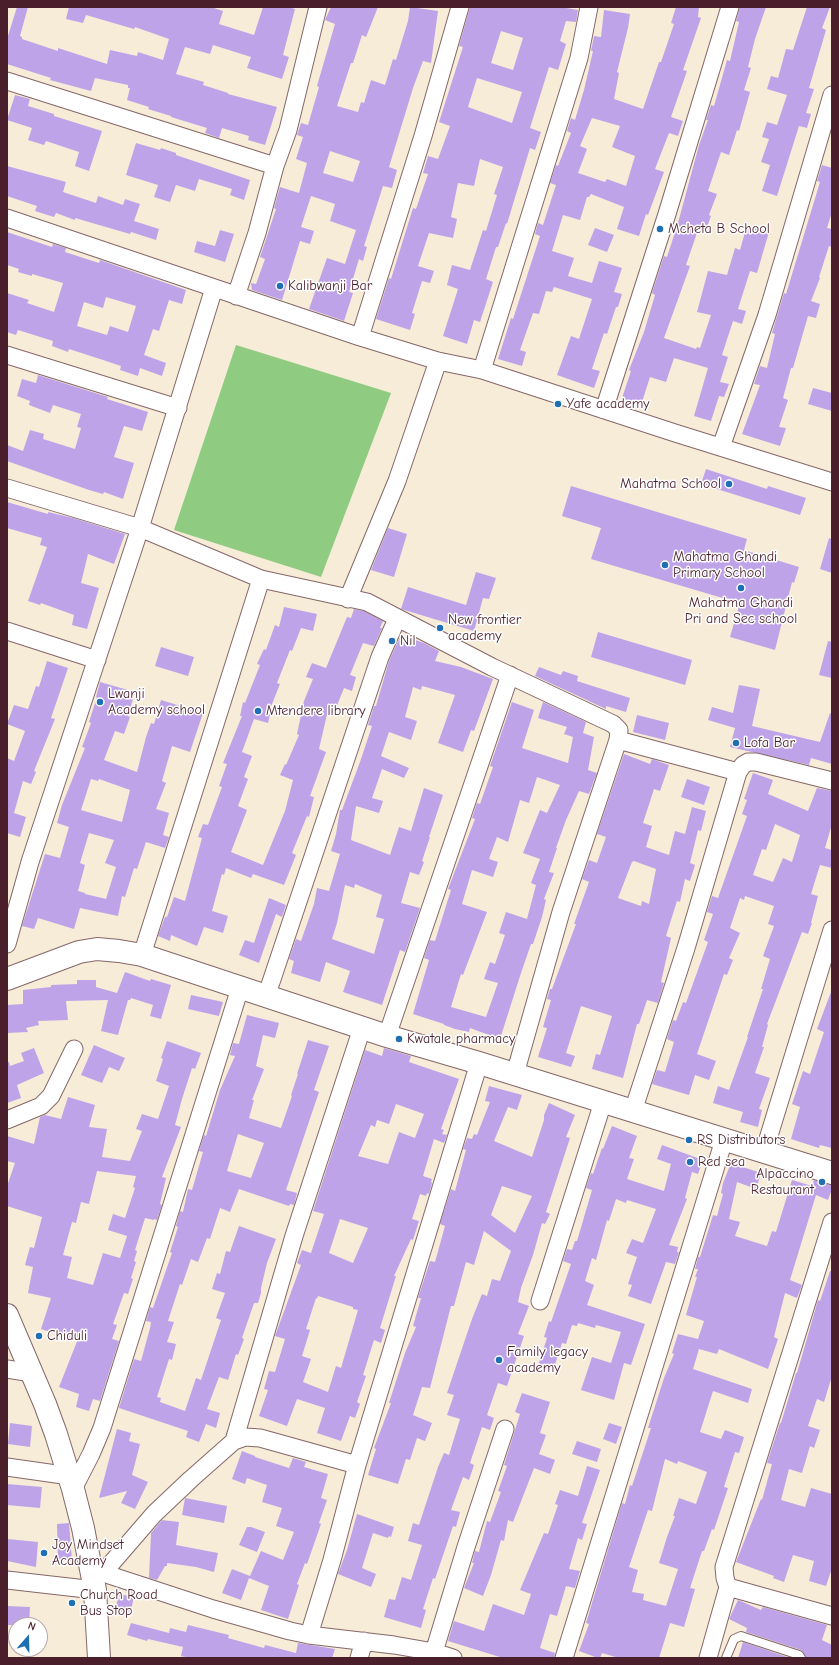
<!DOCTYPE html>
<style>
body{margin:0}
#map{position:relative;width:839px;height:1665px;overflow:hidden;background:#f6ecd8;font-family:"Comic Neue",sans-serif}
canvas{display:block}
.frame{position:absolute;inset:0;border:8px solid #4a1f2b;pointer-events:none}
.north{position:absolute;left:8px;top:1617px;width:40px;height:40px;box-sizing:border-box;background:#fff;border:1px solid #b7a5aa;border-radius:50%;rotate:20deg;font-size:11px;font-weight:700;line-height:16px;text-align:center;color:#4a1f2b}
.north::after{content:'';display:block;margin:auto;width:14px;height:18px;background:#1f6fb2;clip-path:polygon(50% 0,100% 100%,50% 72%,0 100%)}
</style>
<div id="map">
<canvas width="839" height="1665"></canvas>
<div class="frame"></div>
<div class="north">N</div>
</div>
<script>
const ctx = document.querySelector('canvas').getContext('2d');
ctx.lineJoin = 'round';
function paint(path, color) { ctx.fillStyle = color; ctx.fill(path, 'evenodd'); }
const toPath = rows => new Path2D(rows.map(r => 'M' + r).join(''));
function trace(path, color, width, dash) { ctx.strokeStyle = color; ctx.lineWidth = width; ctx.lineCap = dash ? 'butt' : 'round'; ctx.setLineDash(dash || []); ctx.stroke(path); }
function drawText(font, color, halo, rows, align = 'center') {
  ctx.font = font + ' "Comic Neue",sans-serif'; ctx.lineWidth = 3; ctx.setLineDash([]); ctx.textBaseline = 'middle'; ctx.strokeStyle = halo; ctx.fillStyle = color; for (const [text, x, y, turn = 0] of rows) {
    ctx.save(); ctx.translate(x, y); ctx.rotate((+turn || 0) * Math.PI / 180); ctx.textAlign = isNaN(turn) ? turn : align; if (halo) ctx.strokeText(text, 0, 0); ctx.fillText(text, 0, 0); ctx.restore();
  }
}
paint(toPath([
 [236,345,391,393,321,577,174,530]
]), '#8fcc82');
paint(toPath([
 [17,7,28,7,20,36,22,37,22,39,58,51,58,48,107,64,110,50,137,56,138,52,163,60,169,39,135,27,134,29,86,15,83,23,66,19,69,7,211,7,223,11,219,24,254,35,263,7,289,7,295,9,283,55,289,57,282,79,247,68,251,57,213,45,210,54,185,47,176,74,204,82,203,85,228,93,228,94,277,107,265,145,248,140,249,136,222,128,219,138,205,133,207,128,171,117,171,116,148,109,149,107,127,100,130,88,128,88,128,85,95,78,91,91,50,80,51,78,7,64,7,39],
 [331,7,378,7,366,37,362,35,353,63,351,63,337,106,358,112,361,102,364,103,371,80,385,85,393,59,396,60,408,21,410,7,438,11,431,63,423,61,413,88,389,167,397,170,392,188,383,186,364,246,367,247,363,261,359,259,349,292,353,293,344,321,309,309,327,258,345,264,356,230,330,221,335,204,311,196,301,227,314,231,310,244,300,241,282,300,252,290,251,283,256,284,265,259,260,257,276,209,274,208,280,187,299,193,307,163,296,159,303,137,297,135,301,123,308,125,319,87,317,86,335,24,325,20],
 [330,151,360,161,353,182,323,173],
 [470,7,560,7,578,10,576,22,566,21,560,41,566,44,558,70,549,67,530,128,541,132,535,150,530,148,507,224,506,223,498,247,496,247,486,279,493,282,480,322,474,320,467,344,443,336,458,289,447,285,452,265,470,270,483,230,486,231,497,195,494,194,503,167,480,159,474,186,458,183,451,217,457,219,453,238,429,233,418,266,434,271,430,283,422,281,412,313,415,314,410,330,376,319,389,278,391,279,413,208,416,209,428,174,423,173,428,156,438,159,450,126,439,122,463,47,459,46],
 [501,31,523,38,513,70,491,63],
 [477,78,522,92,512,123,468,107],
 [676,7,699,7,698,17,701,18,683,70,687,71,671,117,683,121,678,136,669,133,655,169,664,172,648,215,646,214,639,236,617,229,624,207,591,194,589,197,587,197,580,220,563,215,552,251,574,258,568,276,592,283,599,261,622,268,614,292,622,294,618,307,616,307,607,334,604,333,592,369,600,371,594,388,557,375,571,336,579,339,592,299,554,287,552,292,546,291,539,314,533,313,520,350,526,352,522,366,498,359,511,318,513,319,540,236,535,234,538,223,543,225,556,185,550,183,556,165,558,166,571,133,567,131,571,118,575,120,584,90,593,51,591,51,594,36,601,37,604,10,630,14,628,28,617,72,619,73,614,99,643,109,659,62,661,62,674,24,671,23],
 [592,118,620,126,612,147,635,156,626,186,607,179,605,182,578,173,587,149,580,146],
 [740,7,766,7,755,39,748,67,751,68,744,90,750,92,739,131,737,130,729,155,721,152,708,191,717,194,709,215,711,216,706,230,702,229,701,231,698,230,686,265,690,266,664,338,696,349,697,347,700,348,711,315,697,312,708,271,727,275,735,248,740,250,747,225,769,232,757,273,750,271,738,309,746,311,742,324,733,321,722,355,728,357,720,382,729,384,724,397,719,396,711,421,694,416,708,368,674,358,666,382,650,377,641,405,622,398,631,371,629,370,644,332,655,295,652,293,664,256,667,257,678,223,699,145,708,120,706,120,711,105,714,106,727,60,730,61,739,22,736,21],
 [807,7,830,7,822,28,826,30,809,88,814,89,806,113,811,114,807,128,799,126,777,196,762,191,770,165,761,162,769,139,762,137,767,122,777,125,787,95,767,89,771,76,778,78,786,49,793,50],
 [15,95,30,99,28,106,54,114,54,116,102,131,89,171,75,166,79,152,46,141,44,145,28,140,32,128,7,120],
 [136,143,160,150,161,148,176,153,176,155,250,180,244,200,230,195,232,189,199,179,195,191,176,185,170,202,154,197,158,185,126,175],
 [822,165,832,168,832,212,827,228,832,229,832,247,829,246,819,277,820,278,811,301,820,304,816,318,808,316,793,368,791,368,783,398,788,400,779,427,786,428,780,446,742,434,760,385,754,384,760,366,767,368,775,334,772,333,784,293,786,294,820,182,817,181],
 [7,166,66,182,63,192,96,203,98,196,123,205,125,199,140,204,134,221,159,229,156,240,131,232,130,234,75,218,75,220,56,213,54,217,35,211,37,206,7,196],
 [595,228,614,235,607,252,588,245],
 [220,230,234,234,225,262,194,252,197,241,215,246],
 [7,232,52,247,53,244,66,248,65,252,99,263,100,260,186,290,182,304,169,300,159,331,153,329,144,355,166,363,162,376,140,368,138,376,120,370,121,366,100,359,69,349,68,352,52,346,53,341,18,330,16,335,7,332,7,293,29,300,27,303,54,312,63,283,32,274,32,276,18,272,19,269,7,265],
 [106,297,136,306,128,332,110,326,107,335,77,326,84,302,103,308],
 [38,375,108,397,107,399,148,412,142,431,124,426,114,457,134,463,123,499,104,492,103,494,89,490,7,461,7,445,23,451,30,430,44,434,43,439,75,449,81,428,77,427,81,414,53,405,50,413,29,405,30,401,17,396,22,379,36,383],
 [813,388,832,393,832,411,808,404],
 [706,469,767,489,768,486,806,498,800,515,701,484],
 [571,486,747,539,744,550,799,567,794,583,792,582,775,650,730,637,739,606,736,605,736,602,591,559,601,528,562,516],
 [7,502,48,514,48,512,73,518,125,534,114,564,88,554,81,583,99,588,87,629,72,625,74,615,41,603,40,605,28,601,47,547,40,545,42,538,7,528],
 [388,528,407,534,394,577,371,570],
 [829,538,832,539,832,573,820,569],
 [476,572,496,578,489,599,483,598,474,631,401,609,408,587,466,605],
 [284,607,317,614,313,631,301,628,292,651,290,650,277,683,280,684,270,709,271,710,268,723,254,719,242,752,252,756,244,777,248,779,238,806,247,810,231,852,263,865,285,811,293,780,280,775,285,764,286,765,299,735,297,734,304,701,313,679,306,677,312,663,326,668,347,617,351,618,354,609,364,611,383,621,380,628,382,628,374,646,363,643,350,675,356,677,352,691,344,688,334,713,328,710,319,749,326,752,310,796,314,797,309,817,307,816,292,853,296,855,284,885,253,874,251,878,226,868,224,875,222,874,212,911,228,916,223,933,204,927,197,946,171,935,170,941,158,936,165,917,167,917,174,897,185,901,202,838,198,837,203,824,208,825,222,787,219,786,227,764,223,763,242,716,240,716,243,702,245,703,260,665,257,664,264,649,266,650,275,625,279,627],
 [598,632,692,660,685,685,591,657],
 [401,635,424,643,439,651,435,661,461,667,493,679,474,731,471,730,463,752,438,743,455,695,422,686,421,690,413,687,405,717,417,721,411,740,389,732,381,756,409,768,404,778,382,769,372,798,383,801,379,813,356,806,351,840,390,855,399,827,411,831,424,788,443,795,429,837,430,837,422,861,424,862,419,875,410,872,401,903,420,908,405,952,400,950,382,1005,343,992,350,971,326,962,320,982,291,973,294,961,289,959,296,939,301,941,314,904,317,888,329,891,340,854,331,851,336,834,340,810,342,810,360,762,372,726,368,725,374,706,376,706,389,661],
 [355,884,382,895,376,917,384,919,374,954,332,939,337,923,345,885,354,888],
 [828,641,832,642,832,678,819,675],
 [161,647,194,657,188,676,155,666],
 [47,661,68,668,51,718,55,719,34,771,36,772,31,784,23,781,14,813,26,817,20,837,7,833,7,758,14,761,25,731,7,724,14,705,28,709,36,686,39,687],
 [539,667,561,675,563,671,578,676,577,681,630,698,626,712,606,706,606,709,535,676],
 [100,682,135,692,128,716,130,717,124,734,115,731,104,760,137,772,146,737,151,723,154,724,161,700,203,713,190,752,172,746,162,781,166,783,156,809,169,813,163,835,169,837,165,848,146,842,137,869,134,868,125,897,122,896,118,916,80,908,74,929,38,918,34,929,22,926,45,854,60,858,69,827,57,823,62,805,85,748,82,747,91,723,89,722,97,697,96,697],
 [91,779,98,781,99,779,130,790,122,822,81,810],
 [89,833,114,840,105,863,116,867,106,899,85,894,85,893,78,891,85,865,80,863],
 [739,685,760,689,752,726,820,742,830,713,832,714,832,764,811,758,809,765,730,747,735,728,708,720,712,707,733,713],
 [512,702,534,710,522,748,568,763,573,737,564,734,567,727,538,718,543,702,586,722,583,733,594,737,588,770,597,773,589,794,579,791,566,820,556,848,557,848,549,872,554,873,544,899,546,900,542,917,533,944,531,944,521,973,500,1039,470,1028,469,1032,455,1029,444,1025,444,1024,413,1014,429,960,424,958,430,940,435,941,451,890,448,889,475,819,472,818,477,803,480,804,493,767,490,766],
 [537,777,560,785,547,813,540,810,523,853,540,859,531,883,536,885,527,919,506,912,499,933,505,935,495,964,490,962,484,979,498,983,486,1017,451,1007,461,974,463,975,487,912,462,904,472,870,493,877,498,862,489,859,497,837,508,842,520,800,529,803],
 [637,715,669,723,665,740,633,732],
 [624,754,650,764,652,759,669,765,660,791,654,789,643,823,652,826,646,847,669,855,675,831,685,834,692,807,706,811,701,831,698,830,690,863,695,865,690,881,685,879,680,902,677,901,666,936,671,938,661,982,664,983,658,1003,647,1000,639,1024,637,1024,623,1078,592,1069,596,1054,600,1055,612,1016,581,1006,566,1053,575,1056,571,1067,538,1057,547,1028,543,1027,551,1000,547,999,550,989,552,989,576,924,574,924,589,882,582,879,589,860,597,863,606,837,597,834],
 [634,861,656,869,649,904,642,901,641,906,618,898,632,862],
 [753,773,773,780,768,794,808,811,817,788,832,791,832,824,825,848,832,850,832,868,820,865,811,894,818,896,811,923,812,923,808,934,802,932,767,1024,768,1025,762,1047,764,1047,755,1073,770,1078,759,1109,762,1110,758,1127,740,1122,743,1112,713,1103,718,1086,729,1090,748,1037,747,1037,763,989,761,989,770,959,763,956,774,926,768,924,774,906,745,896,744,900,740,898,730,928,740,933,729,958,733,960,727,975,724,974,697,1054,716,1061,709,1080,695,1075,689,1095,652,1084,657,1070,665,1072,674,1042,667,1039,673,1020,676,1021,683,1002,686,1003,708,942,704,940,713,914,707,912,712,896,718,898,747,816,742,814,747,800,744,799],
 [775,824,800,835,792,862,783,858,773,882,753,875,762,849,766,850],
 [687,779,710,787,704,805,681,797],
 [269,898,286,905,282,917,276,914,259,963,239,955,245,940,254,943],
 [125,972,150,981,151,979,171,985,161,1019,150,1016,153,1005,131,998,130,1000,128,1000,118,1035,101,1031,108,1000,66,1001,68,1020,38,1021,39,1025,26,1028,28,1032,7,1033,7,1005,23,1004,23,990,51,987,51,985,77,984,77,980,96,980,96,987,117,993],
 [831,992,832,1148,820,1145,819,1148,791,1139,800,1107,792,1104,803,1071,810,1074,824,1032,817,1029],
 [191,995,223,1002,219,1016,188,1009],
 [247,1015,279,1023,275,1038,263,1035,256,1066,264,1069,252,1100,254,1100,249,1118,281,1128,292,1096,291,1095,298,1074,297,1074,308,1040,329,1046,314,1090,319,1092,286,1190,297,1193,294,1205,290,1204,289,1206,239,1189,230,1212,220,1208,210,1239,207,1238,198,1262,191,1259,182,1285,180,1284,168,1321,174,1322,167,1342,176,1344,172,1360,169,1359,157,1397,161,1398,160,1402,185,1411,196,1378,201,1380,221,1320,216,1318,225,1293,212,1289,217,1273,220,1274,226,1251,230,1252,239,1226,276,1239,267,1263,261,1288,261,1293,258,1303,254,1303,242,1338,244,1339,238,1355,236,1354,228,1380,219,1377,207,1409,220,1413,216,1428,206,1424,199,1442,186,1437,188,1431,119,1408,134,1359,141,1361,150,1328,151,1322,146,1321,150,1307,153,1308,172,1253,170,1252,178,1227,176,1226,180,1211,183,1212,188,1189,192,1190,203,1152,199,1151,204,1135,206,1136,220,1090,235,1056,230,1055,233,1043,239,1044],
 [238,1134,264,1143,251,1178,227,1171],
 [167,1041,201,1053,195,1069,192,1068,182,1099,175,1125,181,1127,162,1177,166,1178,160,1204,162,1205,157,1220,154,1219,154,1220,145,1218,135,1250,137,1251,134,1261,136,1262,131,1278,133,1279,128,1294,124,1293,113,1324,117,1325,112,1339,119,1341,100,1401,93,1399,89,1411,76,1407,79,1394,59,1387,78,1339,75,1340,41,1329,51,1298,28,1293,33,1267,25,1265,30,1247,34,1248,42,1217,7,1206,7,1186,15,1163,7,1161,7,1136,34,1144,40,1117,45,1115,61,1119,68,1097,95,1105,89,1127,107,1129,102,1157,130,1161,142,1131,136,1129,142,1114,158,1119,169,1086,156,1081,163,1059,161,1058],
 [97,1171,136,1176,133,1187,135,1188,125,1218,113,1214,108,1230,127,1236,120,1258,103,1253,93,1285,67,1278,72,1257,63,1255,72,1222,76,1223,81,1202,89,1204],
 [94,1045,125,1058,119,1071,109,1067,102,1083,81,1075],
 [34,1048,44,1073,17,1085,21,1098,7,1103,7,1062,9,1062,10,1066,24,1061,21,1053],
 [384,1048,411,1056,409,1062,459,1079,441,1129,444,1130,442,1134,447,1135,444,1143,434,1139,423,1176,432,1179,431,1182,432,1183,429,1194,427,1193,426,1196,420,1194,417,1204,412,1219,419,1221,413,1240,411,1239,394,1276,396,1276,380,1328,385,1330,381,1343,374,1340,363,1375,366,1376,357,1402,360,1404,355,1418,350,1416,341,1441,317,1433,325,1408,297,1399,287,1426,259,1416,268,1390,264,1389,269,1371,275,1372,285,1339,275,1336,301,1265,297,1263,302,1250,311,1253,324,1214,313,1211,365,1050,382,1056],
 [396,1104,424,1114,415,1138,399,1132,388,1164,358,1156,371,1125,375,1127,377,1120,389,1124],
 [340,1219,368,1228,353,1263,329,1253],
 [318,1296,353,1307,353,1309,358,1310,341,1368,336,1366,328,1392,303,1382,311,1359,302,1356,310,1330,306,1329,316,1298,317,1299],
 [489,1086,522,1095,517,1110,508,1107,494,1141,532,1157,544,1120,544,1115,549,1103,575,1115,566,1137,570,1138,546,1212,550,1214,545,1224,542,1223,533,1255,521,1288,518,1302,529,1306,518,1334,524,1336,507,1386,498,1383,487,1415,494,1418,490,1430,482,1427,470,1463,474,1465,469,1480,463,1477,451,1510,460,1512,456,1527,453,1526,435,1579,433,1578,423,1609,426,1610,421,1628,384,1617,389,1599,395,1600,402,1577,411,1580,422,1545,408,1541,413,1523,419,1525,438,1467,444,1453,449,1455,460,1419,447,1415,454,1395,447,1393,472,1319,482,1294,487,1296,492,1279,500,1281,511,1251,484,1231,474,1265,466,1262,454,1306,451,1306,430,1388,422,1387,413,1415,432,1423,425,1441,417,1438,410,1460,406,1459,398,1484,368,1475,376,1449,374,1448,391,1403,389,1403,405,1353,416,1327,413,1326,421,1298,418,1298,430,1261,435,1262,445,1226,440,1224,451,1189,455,1191,466,1150,463,1149,467,1138,472,1139,474,1134,477,1135,490,1102,485,1101],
 [502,1186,532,1196,515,1233,491,1215],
 [612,1126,637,1136,629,1158,634,1159,627,1179,664,1191,671,1164,657,1159,662,1145,703,1160,698,1174,692,1172,685,1198,687,1199,669,1245,678,1247,677,1252,679,1252,675,1264,666,1262,651,1304,628,1296,632,1285,628,1284,637,1257,626,1253,632,1239,643,1243,656,1209,627,1200,626,1203,616,1199,609,1221,607,1220,596,1260,592,1258,585,1281,594,1285,587,1305,645,1324,631,1365,624,1363,614,1400,581,1390,592,1357,611,1363,621,1332,596,1325,595,1328,578,1323,577,1326,572,1325,566,1344,562,1343,553,1371,538,1366,547,1338,544,1337,549,1321,551,1322,571,1264,563,1261,567,1249,572,1250,575,1241,577,1241,592,1190,586,1188,591,1173,593,1174,602,1148,603,1149],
 [731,1163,761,1173,756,1189,737,1182,729,1219,740,1222,735,1236,767,1246,772,1231,776,1232,792,1180,812,1186,814,1180,832,1185,832,1189,828,1200,816,1195,790,1280,802,1285,797,1298,785,1293,774,1337,778,1339,768,1369,719,1349,717,1354,699,1349,693,1369,752,1389,748,1403,713,1391,700,1432,721,1439,725,1430,744,1437,739,1453,735,1452,724,1487,728,1488,714,1530,712,1529,704,1551,702,1551,690,1588,695,1589,684,1627,670,1623,659,1658,619,1658,602,1653,600,1658,598,1658,579,1651,589,1624,586,1623,622,1503,625,1504,630,1485,632,1486,651,1428,648,1428,664,1378,674,1354,672,1353,678,1334,698,1339,704,1321,686,1315,697,1277,695,1277,698,1269,695,1269,698,1257,700,1257,713,1215,717,1216,723,1194,721,1193,723,1183],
 [665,1459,677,1464,678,1461,707,1472,696,1504,679,1498,673,1516,675,1516,667,1537,659,1563,678,1569,666,1606,643,1600,644,1594,632,1592,638,1570,629,1567,648,1510,652,1511],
 [830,1271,832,1271,832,1376,824,1402,817,1399,808,1426,820,1430,814,1448,810,1446,802,1473,789,1469,781,1500,805,1507,811,1488,832,1494,832,1568,826,1586,809,1581,814,1561,793,1555,784,1582,773,1578,774,1576,736,1562,761,1499,762,1500,772,1464,767,1463,780,1423,781,1423,796,1373,797,1373,818,1300,820,1301],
 [522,1393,550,1402,540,1433,546,1435,539,1454,555,1460,550,1474,534,1468,513,1522,508,1520,504,1541,501,1540,491,1575,483,1596,464,1588,474,1563,472,1563,475,1551,479,1552,487,1521,490,1522,501,1492,498,1491,507,1466,504,1465,520,1414,515,1412],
 [10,1423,32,1426,30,1447,8,1444],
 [609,1423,622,1427,616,1444,603,1439],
 [117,1429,131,1433,129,1441,140,1444,132,1475,148,1482,135,1509,121,1503,127,1491,99,1498],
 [577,1441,601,1449,597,1462,572,1454],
 [242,1451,255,1456,255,1457,289,1468,293,1458,306,1462,304,1467,328,1474,321,1498,327,1500,319,1523,321,1524,307,1564,305,1563,297,1584,299,1585,288,1619,261,1610,269,1586,249,1578,241,1600,222,1593,232,1569,250,1576,261,1551,283,1560,294,1532,276,1526,282,1508,262,1502,267,1485,247,1478,245,1484,232,1479],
 [587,1466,600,1470,582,1523,587,1524,582,1540,578,1538,569,1569,580,1571,575,1588,566,1586,557,1616,550,1614,540,1648,555,1653,554,1658,503,1658,448,1641,454,1621,484,1631,493,1604,524,1615,531,1594,520,1590,544,1533,548,1534,558,1505,555,1504,560,1490,578,1496],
 [7,1484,42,1487,40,1508,7,1505],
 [185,1498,227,1506,224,1523,182,1515],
 [357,1514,394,1527,391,1537,389,1536,388,1538,373,1533,362,1568,376,1574,371,1587,338,1574,347,1550],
 [162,1520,179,1522,176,1545,218,1553,214,1572,196,1567,167,1563,167,1566,165,1566,157,1580,149,1578,151,1533],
 [69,1523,72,1560,58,1561,57,1524],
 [247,1527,251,1527,265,1532,257,1552,239,1545],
 [7,1539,38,1542,36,1567,7,1561],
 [119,1594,134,1597,130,1614,115,1610],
 [738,1600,761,1610,763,1607,827,1625,822,1640,832,1645,832,1658,806,1658,801,1650,746,1632,747,1628,729,1619],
 [7,1606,30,1607,29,1625,7,1625],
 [131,1623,169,1633,170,1628,186,1632,188,1625,229,1635,228,1638,264,1648,265,1645,296,1653,298,1643,335,1649,332,1658,190,1658,181,1656,183,1647,148,1639,147,1641,127,1635],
 [743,1642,790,1658,738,1658]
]), '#bfa3e9');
const service = toPath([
 [726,1658,734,1639,741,1636,799,1655,801,1658]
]);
const minor = toPath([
 [7,81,275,166],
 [7,218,360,337,438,361,482,370,675,433,832,482],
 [236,296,257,233,275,166,288,130,318,7],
 [360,337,423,136,460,7],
 [7,355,178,408],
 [482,370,579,58,589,7],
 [604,410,667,214,730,7],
 [721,447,767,315,832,95],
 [7,488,140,528,261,579,367,602,492,667,613,724,619,730,618,740,561,912,515,1074],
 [348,599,397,481,438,361],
 [7,631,97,660],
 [618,740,738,772],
 [7,944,30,862,140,528,214,288],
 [142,955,261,579],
 [266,997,380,657,397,619],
 [387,1036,510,675],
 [633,1111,686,948,738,772,743,765,748,762,756,762,832,781],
 [7,1120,41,1106,51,1096,74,1049],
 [764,1152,832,930],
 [540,1301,603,1102],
 [7,1369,32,1373],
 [234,1441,294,1236,362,1028],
 [7,1467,70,1476],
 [73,1489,91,1454,102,1428,240,988],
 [92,1572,103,1573,213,1609,290,1631,309,1635,394,1645,434,1652,453,1658],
 [103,1573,154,1514,191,1479,234,1441,245,1437,260,1438,357,1465],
 [7,1580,95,1590],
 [728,1587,725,1578,724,1567,832,1222],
 [309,1635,332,1560,357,1465,479,1063],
 [434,1652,466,1547,505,1429],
 [359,1658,364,1641],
 [564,1658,724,1140],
 [708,1658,728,1587,832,1616]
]);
const secondary = toPath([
 [7,979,79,952,97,949,119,951,142,955,387,1036,479,1063,832,1173],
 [7,1315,45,1404,56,1434,73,1489,83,1528,95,1590,99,1658]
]);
trace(service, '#866768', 10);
trace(minor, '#866768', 19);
trace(secondary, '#866768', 24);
trace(service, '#fff', 8);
trace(minor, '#fff', 17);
trace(secondary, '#fff', 22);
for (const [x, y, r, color] of [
 [660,229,4,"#1f6fb2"],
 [280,286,4,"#1f6fb2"],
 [558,404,4,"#1f6fb2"],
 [729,484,4,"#1f6fb2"],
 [665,565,4,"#1f6fb2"],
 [741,588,4,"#1f6fb2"],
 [440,628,4,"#1f6fb2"],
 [392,641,4,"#1f6fb2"],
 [100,702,4,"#1f6fb2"],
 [258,711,4,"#1f6fb2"],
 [736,743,4,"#1f6fb2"],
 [399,1039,4,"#1f6fb2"],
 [689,1140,4,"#1f6fb2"],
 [690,1162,4,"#1f6fb2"],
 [822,1182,4,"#1f6fb2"],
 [39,1336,4,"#1f6fb2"],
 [499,1360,4,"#1f6fb2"],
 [44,1553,4,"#1f6fb2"],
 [72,1603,4,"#1f6fb2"]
]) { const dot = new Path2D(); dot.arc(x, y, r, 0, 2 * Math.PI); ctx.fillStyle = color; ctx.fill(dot); trace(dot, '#fff', 1.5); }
drawText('14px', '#4a1f2b', '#fff', [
 ["Mcheta B School",668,229],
 ["Kalibwanji Bar",288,286],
 ["Yafe academy",566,404],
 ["Mahatma School",721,484,"right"],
 ["Mahatma Ghandi",673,557],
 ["Primary School",673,573],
 ["Mahatma Ghandi",741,603,"center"],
 ["Pri and Sec school",741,619,"center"],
 ["New frontier",448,620],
 ["academy",448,636],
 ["Nil",400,641],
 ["Lwanji",108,694],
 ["Academy school",108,710],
 ["Mtendere library",266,711],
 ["Lofa Bar",744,743],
 ["Kwatale pharmacy",407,1039],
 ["RS Distributors",697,1140],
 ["Red sea",698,1162],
 ["Alpaccino",814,1174,"right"],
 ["Restaurant",814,1190,"right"],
 ["Chiduli",47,1336],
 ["Family legacy",507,1352],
 ["academy",507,1368],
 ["Joy Mindset",52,1545],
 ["Academy",52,1561],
 ["Church Road",80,1595],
 ["Bus Stop",80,1611]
], 'left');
</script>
